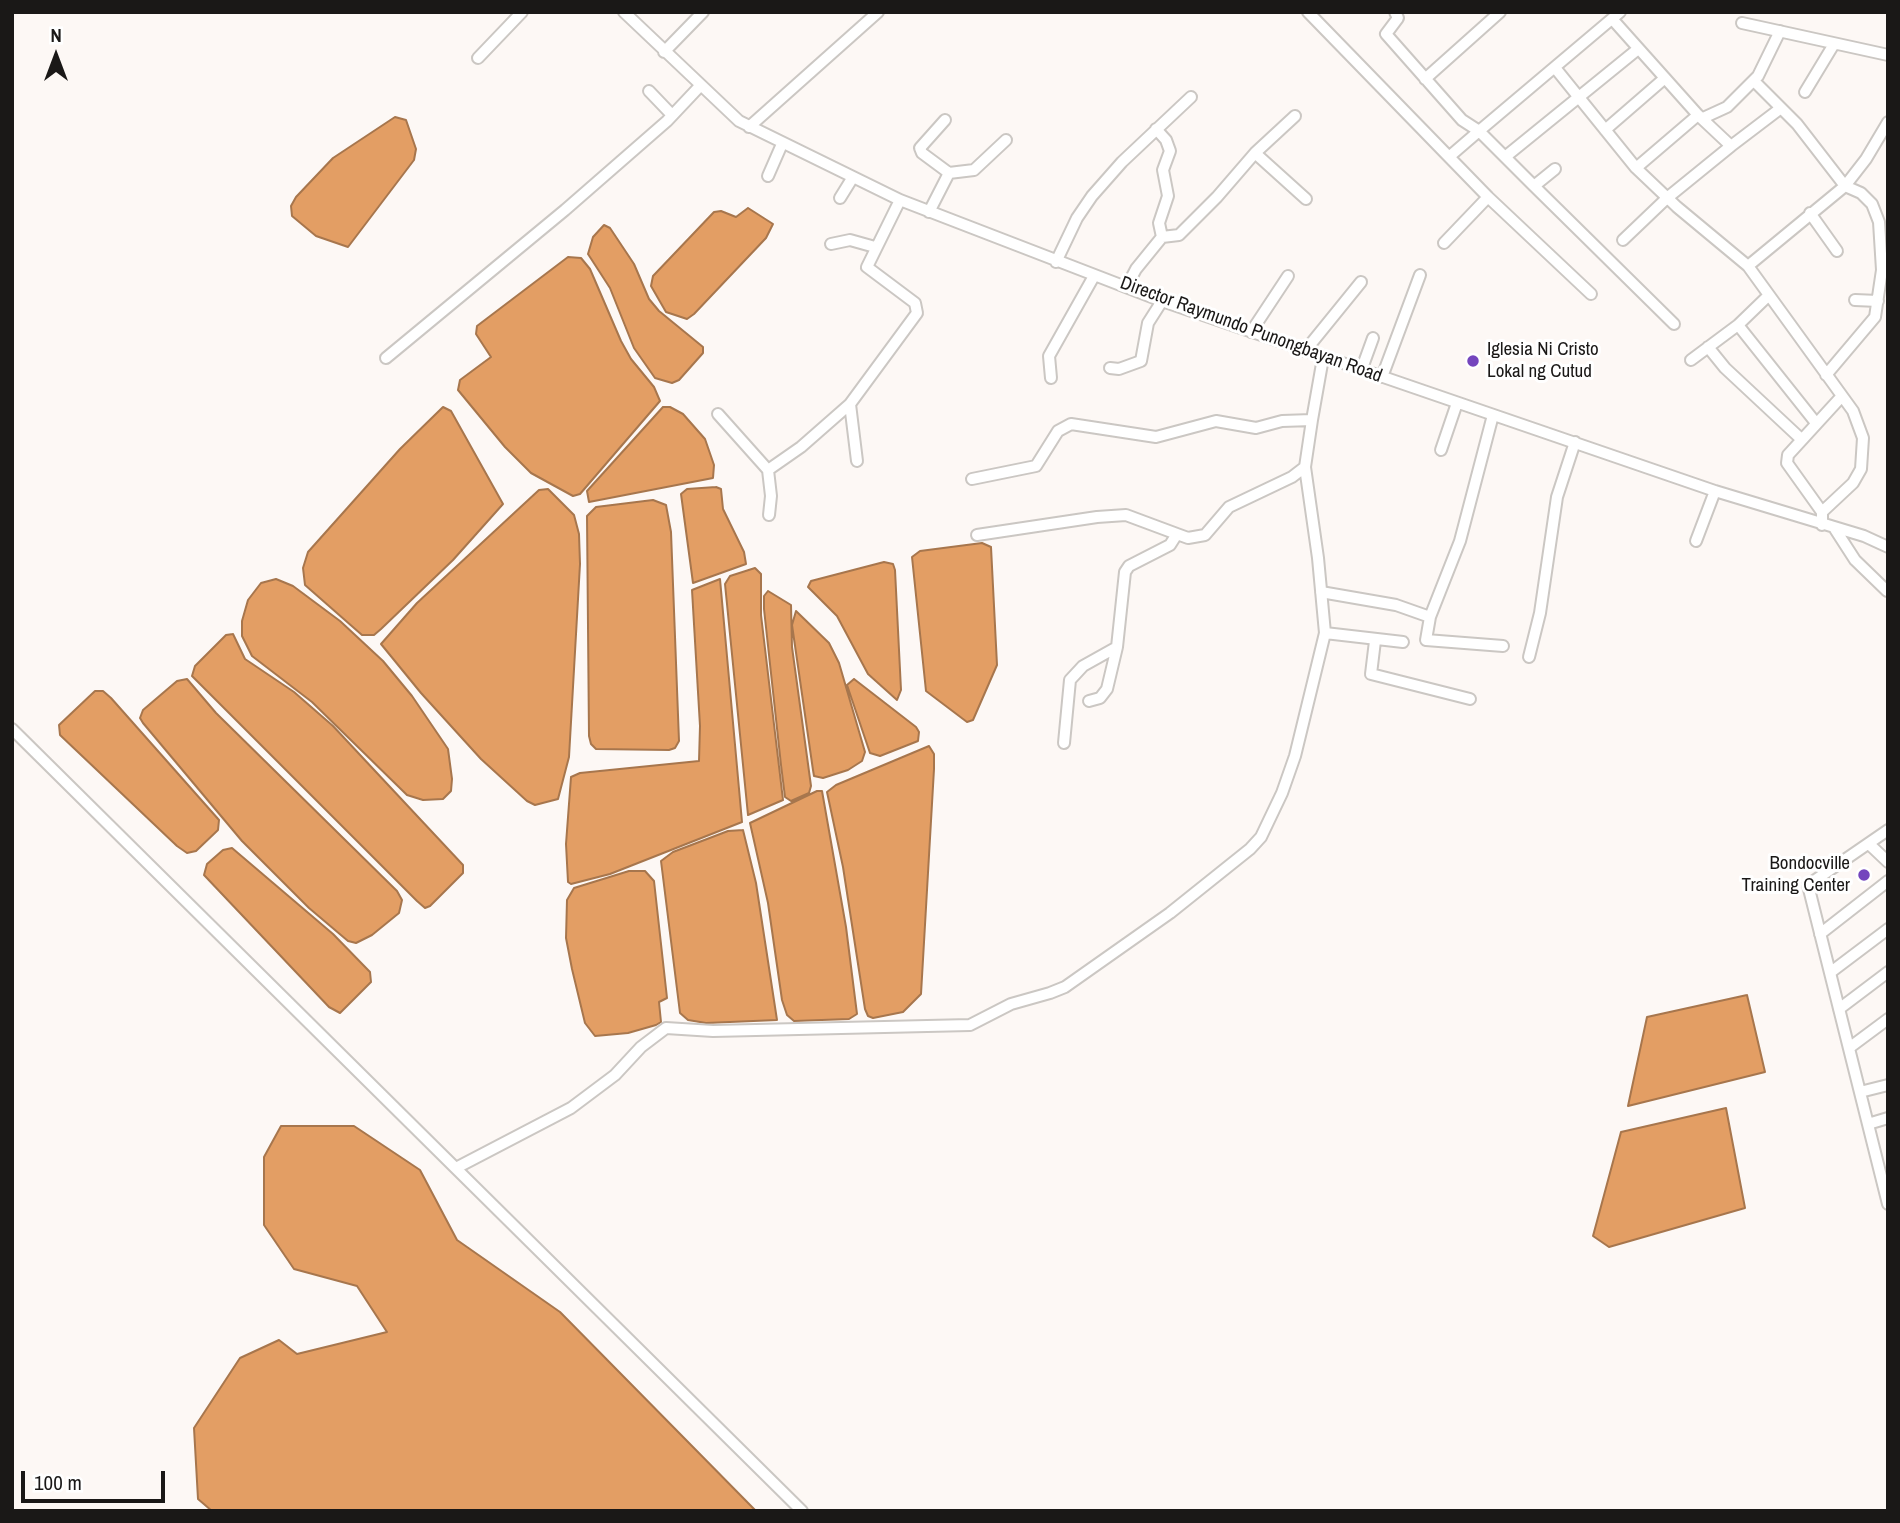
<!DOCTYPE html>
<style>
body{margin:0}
#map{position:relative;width:1900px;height:1523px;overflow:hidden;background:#fdf8f5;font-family:"Archivo Narrow",sans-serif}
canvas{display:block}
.frame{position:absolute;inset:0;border:14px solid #1a1817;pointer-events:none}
.north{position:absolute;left:21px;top:21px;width:70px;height:70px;-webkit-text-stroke:5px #fff;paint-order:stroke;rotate:0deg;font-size:19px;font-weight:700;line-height:28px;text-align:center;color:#1a1817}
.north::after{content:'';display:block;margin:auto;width:24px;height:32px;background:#1a1817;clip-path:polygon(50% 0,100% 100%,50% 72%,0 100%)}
.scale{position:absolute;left:21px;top:1471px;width:144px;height:32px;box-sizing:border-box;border:4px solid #1a1817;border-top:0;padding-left:9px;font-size:21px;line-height:24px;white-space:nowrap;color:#1a1817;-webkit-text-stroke:5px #fff;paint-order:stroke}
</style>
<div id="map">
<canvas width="1900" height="1523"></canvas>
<div class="frame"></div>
<div class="north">N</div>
<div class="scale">100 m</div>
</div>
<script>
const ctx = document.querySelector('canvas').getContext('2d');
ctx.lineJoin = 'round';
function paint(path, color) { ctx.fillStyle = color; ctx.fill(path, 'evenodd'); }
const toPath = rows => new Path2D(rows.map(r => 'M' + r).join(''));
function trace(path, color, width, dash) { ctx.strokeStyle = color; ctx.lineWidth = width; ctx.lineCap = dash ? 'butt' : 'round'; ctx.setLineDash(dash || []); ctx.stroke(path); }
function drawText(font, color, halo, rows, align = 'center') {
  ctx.font = font + ' "Archivo Narrow",sans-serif'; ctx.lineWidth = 6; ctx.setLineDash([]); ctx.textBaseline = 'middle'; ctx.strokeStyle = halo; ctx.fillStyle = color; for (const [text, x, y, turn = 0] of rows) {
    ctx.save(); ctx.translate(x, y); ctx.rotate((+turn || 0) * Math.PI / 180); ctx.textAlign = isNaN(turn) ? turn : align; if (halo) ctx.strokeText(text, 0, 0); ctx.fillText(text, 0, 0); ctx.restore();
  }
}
const water = toPath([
 [395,117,406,120,416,149,414,160,348,247,316,236,292,216,291,206,296,197,333,158,395,117],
 [748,208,773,224,766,238,694,314,687,319,666,312,651,286,653,276,714,212,721,211,736,217,748,208],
 [604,225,610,228,634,264,649,299,659,311,703,347,703,353,679,380,672,383,655,378,634,348,610,288,588,254,593,237,604,225],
 [568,257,581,258,590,269,621,341,631,359,654,387,660,401,580,494,573,496,531,473,505,447,458,390,460,380,491,357,476,334,477,326,568,257],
 [443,407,451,411,503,504,453,560,381,629,374,635,362,635,305,585,303,568,308,552,400,449,443,407],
 [663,407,670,407,683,414,705,439,714,465,713,478,589,502,587,491,663,407],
 [716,487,721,489,723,509,744,552,746,564,693,583,681,494,687,489,716,487],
 [548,489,574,515,579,534,580,564,569,757,558,799,535,805,527,801,481,759,421,693,381,644,417,603,539,490,548,489],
 [653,500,666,505,671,532,679,741,675,748,669,750,596,749,591,744,589,736,587,516,596,507,653,500],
 [982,543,991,547,997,665,973,720,967,722,926,691,912,557,920,551,982,543],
 [884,562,893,564,895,570,901,690,897,700,868,674,837,616,808,587,811,581,884,562],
 [755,568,761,574,761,615,783,800,748,815,725,584,730,576,755,568],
 [276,579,293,586,340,621,383,661,412,696,448,749,452,779,451,791,443,799,423,800,407,795,312,702,252,656,242,636,242,621,248,600,261,583,276,579],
 [720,579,742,822,610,874,571,884,568,882,566,844,571,777,580,773,699,761,700,726,692,590,720,579],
 [768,591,791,605,792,647,811,786,809,793,791,801,785,797,781,765,764,609,764,596,768,591],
 [796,611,829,643,839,663,865,752,862,761,848,770,823,778,814,776,813,770,792,625,796,611],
 [233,634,245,659,294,692,333,726,463,865,463,873,430,906,425,908,417,901,192,676,195,666,226,635,233,634],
 [187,679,216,713,397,891,402,900,399,913,372,935,356,943,348,941,309,908,242,841,143,723,140,718,143,710,177,681,187,679],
 [854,679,916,727,919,732,918,741,880,756,870,753,847,685,854,679],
 [95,691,103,691,111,698,219,820,218,830,196,851,187,853,177,846,60,735,59,725,95,691],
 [929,746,934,754,934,769,921,994,903,1012,873,1018,868,1016,865,1009,843,867,827,792,836,785,929,746],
 [817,791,822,791,846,927,857,1014,849,1019,794,1021,787,1015,782,1000,768,903,750,823,817,791],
 [743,830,756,883,777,1020,706,1023,688,1020,680,1013,661,861,673,852,728,831,743,830],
 [232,848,333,934,370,972,371,982,340,1013,329,1007,204,875,207,864,223,850,232,848],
 [629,871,645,871,654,881,667,998,659,1002,661,1022,656,1025,628,1033,595,1036,585,1023,572,969,566,938,567,900,574,888,629,871],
 [1747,995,1765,1072,1628,1106,1647,1017,1747,995],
 [1726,1108,1745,1208,1609,1247,1593,1236,1621,1132,1726,1108],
 [281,1126,354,1126,420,1170,457,1240,560,1312,756,1511,212,1511,198,1499,194,1428,240,1358,279,1340,297,1354,387,1332,357,1286,294,1269,264,1225,264,1157,281,1126]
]);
paint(water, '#e39e64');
trace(water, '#a7764d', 2);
const minor = toPath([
 [624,12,739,121,900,200,1162,301,1715,491,1864,536,1888,547],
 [1308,12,1488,197,1591,294],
 [1395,12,1398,18,1386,34,1462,120,1479,131,1450,156],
 [1614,21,1698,115,1731,146,1667,198,1623,240],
 [1742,23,1888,55],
 [664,52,703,12],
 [478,58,522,12],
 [1556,69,1636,168,1677,207,1748,266,1853,411,1863,438,1861,469,1853,483,1822,512,1822,525],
 [1425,79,1500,12],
 [1754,81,1797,124,1845,186,1861,193,1872,204,1879,222,1882,270,1875,317,1826,375],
 [649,91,672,115],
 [1805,92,1834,44],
 [1703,118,1727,107,1758,76,1780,31],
 [749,127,878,12],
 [1605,130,1665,78],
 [1731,146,1781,108],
 [1255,153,1295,116],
 [1505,157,1638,49],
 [1636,168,1698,115],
 [1555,169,1534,186,1479,131,1620,12],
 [949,173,974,170,1006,140],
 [768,176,782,144],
 [1534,186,1674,324],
 [840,198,853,177],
 [929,212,949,173,922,153,920,148,945,120],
 [1810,213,1837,251],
 [1162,237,1179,235,1217,197,1255,153,1306,199],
 [1444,243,1488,197],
 [831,244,850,240,875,247],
 [1056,262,1077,218,1092,196,1122,162,1191,97],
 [1748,266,1845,186,1866,159,1888,122],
 [1127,286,1136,269,1162,237,1159,223,1168,196,1163,170,1170,151,1166,140,1156,129],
 [1855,300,1878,301],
 [1738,325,1816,423],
 [1251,332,1288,276],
 [1708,347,1725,368,1800,438],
 [1305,351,1361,282],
 [386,358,565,210,667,121,700,86],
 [1691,360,1738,325,1768,296],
 [1110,368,1119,369,1141,361,1148,323,1162,301],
 [1361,371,1373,338],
 [1382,377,1420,275],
 [1051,378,1049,356,1094,276],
 [850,404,857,461],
 [718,414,768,470,801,447,850,404,917,313,915,303,867,267,900,200],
 [1441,450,1457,403],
 [768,470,771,496,769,515],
 [972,479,1036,466,1058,431,1071,424,1156,437,1216,421,1256,428,1282,421,1312,420,1323,358],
 [1822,512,1787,463,1788,455,1842,396],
 [1835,529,1855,560,1887,591],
 [1177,534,1188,538,1205,535,1229,507,1292,477,1305,467],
 [977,535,1097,517,1126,515,1177,534,1170,545,1129,566,1125,572,1117,647,1083,666,1070,680,1064,743],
 [1696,541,1715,491],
 [1321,592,1396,605,1430,617,1460,541,1493,415],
 [1430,617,1426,640,1503,646],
 [1325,633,1403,642],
 [1375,641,1371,674,1470,699],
 [1529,657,1540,613,1557,497,1575,442],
 [1089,701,1100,698,1107,689,1117,647],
 [12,729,802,1511],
 [1888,830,1808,885,1888,1204],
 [1869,844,1888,862],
 [1820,934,1888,881],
 [1831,972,1888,929],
 [1839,1009,1888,972],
 [1849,1048,1888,1019],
 [1860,1092,1888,1085],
 [1868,1124,1888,1118],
 [456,1168,571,1108,615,1075,641,1047,666,1028,713,1031,970,1025,1011,1004,1050,993,1065,987,1170,913,1250,849,1261,837,1282,793,1295,756,1325,633,1318,558,1305,467,1312,420]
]);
trace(minor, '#cbc7c3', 14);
trace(minor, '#fff', 10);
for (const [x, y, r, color] of [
 [1473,361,7,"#7445bd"],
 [1864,875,7,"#7445bd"]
]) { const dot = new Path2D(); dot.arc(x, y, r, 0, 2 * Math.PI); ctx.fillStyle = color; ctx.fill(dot); trace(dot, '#fff', 2.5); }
drawText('19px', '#1a1817', '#fff', [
 ["Director Raymundo Punongbayan Road",1251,330,20]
]);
drawText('19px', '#1a1817', '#fff', [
 ["Iglesia Ni Cristo",1487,350],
 ["Lokal ng Cutud",1487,372],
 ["Bondocville",1850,864,"right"],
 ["Training Center",1850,886,"right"]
], 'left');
</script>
